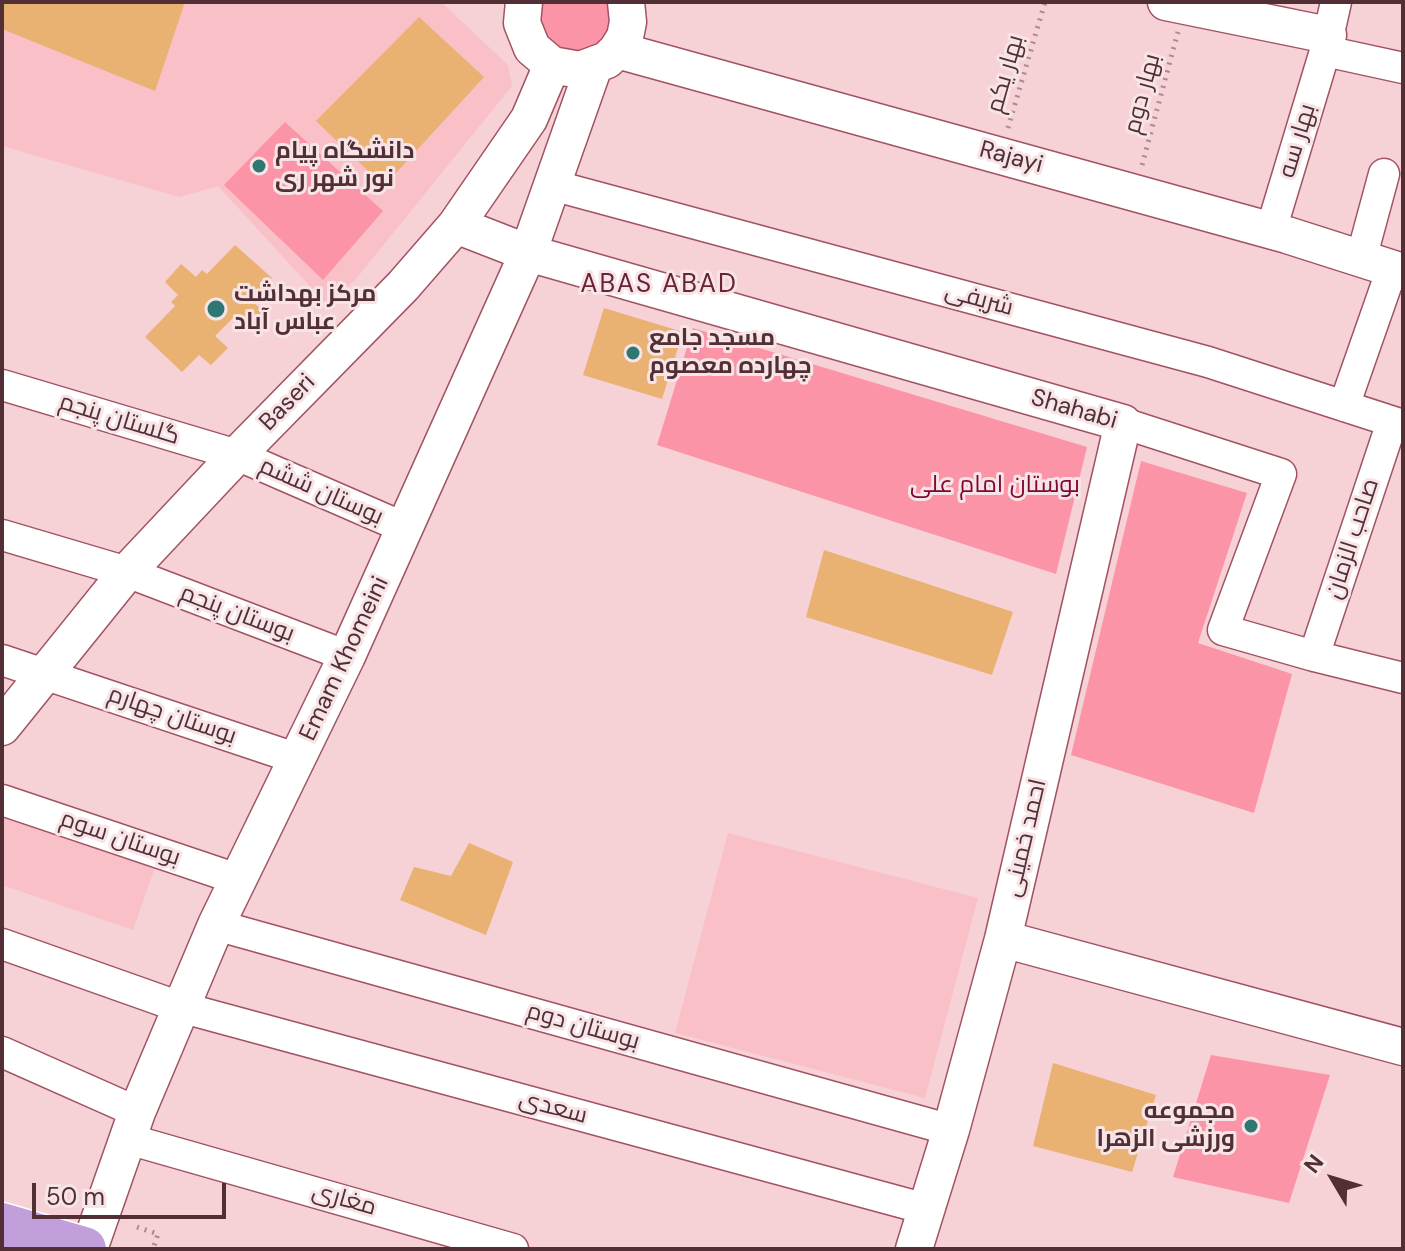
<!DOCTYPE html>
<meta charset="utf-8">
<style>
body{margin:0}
#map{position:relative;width:1405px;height:1251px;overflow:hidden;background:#f6d1d6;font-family:"DM Sans",sans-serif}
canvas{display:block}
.frame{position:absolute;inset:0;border:4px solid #522f35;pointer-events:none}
.north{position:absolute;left:1293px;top:1139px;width:80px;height:80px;-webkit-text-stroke:6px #f7e4e6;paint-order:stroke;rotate:308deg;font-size:22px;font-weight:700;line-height:32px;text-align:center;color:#522f35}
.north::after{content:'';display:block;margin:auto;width:28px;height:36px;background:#522f35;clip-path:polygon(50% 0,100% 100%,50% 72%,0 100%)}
.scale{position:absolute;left:32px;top:1183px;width:194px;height:36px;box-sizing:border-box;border:4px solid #522f35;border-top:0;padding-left:10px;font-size:24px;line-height:28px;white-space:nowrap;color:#522f35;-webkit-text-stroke:6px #f7e4e6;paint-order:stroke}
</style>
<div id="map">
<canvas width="1405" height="1251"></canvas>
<div class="frame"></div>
<div class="north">N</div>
<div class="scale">50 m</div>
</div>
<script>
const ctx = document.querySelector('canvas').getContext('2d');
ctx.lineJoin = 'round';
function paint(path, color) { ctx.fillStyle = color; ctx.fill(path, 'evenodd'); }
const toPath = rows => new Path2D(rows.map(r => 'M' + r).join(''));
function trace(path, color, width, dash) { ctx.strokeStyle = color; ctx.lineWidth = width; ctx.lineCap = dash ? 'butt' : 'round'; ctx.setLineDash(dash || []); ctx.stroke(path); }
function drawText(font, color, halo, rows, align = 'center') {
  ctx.font = font + ' "DM Sans",Cairo,sans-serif'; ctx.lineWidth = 6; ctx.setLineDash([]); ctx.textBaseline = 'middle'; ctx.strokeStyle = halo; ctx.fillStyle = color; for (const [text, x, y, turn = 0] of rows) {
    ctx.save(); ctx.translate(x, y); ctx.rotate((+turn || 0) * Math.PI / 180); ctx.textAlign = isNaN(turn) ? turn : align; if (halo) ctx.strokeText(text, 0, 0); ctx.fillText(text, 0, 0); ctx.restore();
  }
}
paint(toPath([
 [2,2,441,2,508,65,512,86,356,279,327,305,218,186,179,197,2,146],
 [2,802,159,856,133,930,2,885],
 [728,833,978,898,925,1098,675,1033]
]), '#fac0c8');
paint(toPath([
 [537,2,618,2,618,30,576,59,542,41],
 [285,122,383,211,323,280,224,185],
 [693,328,1087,447,1056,574,657,445],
 [1141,461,1247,493,1198,643,1292,674,1254,813,1071,755],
 [1211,1055,1330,1075,1289,1203,1173,1177]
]), '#fc94a7');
paint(toPath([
 [2,2,185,2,155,91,2,29],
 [419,17,484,77,384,186,316,121],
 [235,245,272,278,252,301,263,311,249,327,235,316,215,336,228,348,211,365,199,355,182,372,145,337,175,306,171,302,178,295,165,282,181,264,196,277,202,270,207,274],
 [604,308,683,332,662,399,583,375],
 [824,550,1013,612,992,675,806,617],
 [469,843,513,862,486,935,400,900,414,867,451,876],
 [1053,1063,1156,1095,1132,1172,1033,1146]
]), '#e9b172');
const minor = toPath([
 [1325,51,1403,68],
 [552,185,1208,362,1403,425],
 [1271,230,1325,51,1336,2],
 [1361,259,1384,174],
 [2,385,237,455,405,528],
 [1344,406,1392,269],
 [1123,423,1281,474,1223,630,1314,656,1403,678],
 [2,535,127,572,347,656],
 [1314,656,1392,422],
 [2,660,298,759],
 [2,800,237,879],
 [216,925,951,1130],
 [2,944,180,1007,926,1209],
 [2,1052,137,1112],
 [128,1139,513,1249]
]);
const tertiary = toPath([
 [524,2,522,23,532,48,552,65,580,70,607,60,617,50,625,37,628,22,626,2],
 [1166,2,1328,35],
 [617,50,1287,235,1403,272],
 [456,225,528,253,1123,423,1003,939,951,1130,914,1249],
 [2,727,127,572,237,455,403,286,456,225,529,119,552,65],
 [1003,939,1403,1047],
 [89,1249,137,1112,216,925,347,656,528,253,594,66]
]);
const trunk = toPath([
 [2,1225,84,1249]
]);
trace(minor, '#a15363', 33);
trace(tertiary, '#a15363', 39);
trace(trunk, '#fff', 47);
trace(toPath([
 [1008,128,1045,2],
 [1142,165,1178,32],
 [137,1227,158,1234,153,1249]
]), '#ae898f', 5, [2, 6]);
trace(minor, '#fff', 30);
trace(tertiary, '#fff', 36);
trace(trunk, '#c09fdb', 44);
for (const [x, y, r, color] of [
 [259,166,8,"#2f7772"],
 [216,309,10,"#2f7772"],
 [633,353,8,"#2f7772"],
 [1251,1126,8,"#2f7772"]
]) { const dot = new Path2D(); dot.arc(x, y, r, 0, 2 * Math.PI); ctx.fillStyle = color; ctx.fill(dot); trace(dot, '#f7e4e6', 3); }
drawText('24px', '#522f35', '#f7e4e6', [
 ["بهار یکم",1006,74,-74],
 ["بهار دوم",1143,94,-75],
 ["بهار سه",1298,141,-73],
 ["Rajayi",1011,158,15],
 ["شریفی",979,300,15],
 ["Baseri",288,403,-46],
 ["Shahabi",1074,410,16],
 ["گلستان پنجم",119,420,17],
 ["بوستان ششم",321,492,24],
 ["صاحب الزمان",1353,539,-72],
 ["بوستان پنجم",237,614,21],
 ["Emam Khomeini",345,659,-65],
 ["بوستان چهارم",172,716,19],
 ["احمد خمینی",1026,838,-77],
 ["بوستان سوم",120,839,19],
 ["بوستان دوم",583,1027,16],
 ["سعدی",553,1108,15],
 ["مغاری",344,1200,16]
]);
drawText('bold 24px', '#522f35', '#f7e4e6', [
 ["دانشگاه پیام",275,152],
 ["نور شهر ری",275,180],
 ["مرکز ‌بهداشت",234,295],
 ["عباس آباد",234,323],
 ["مسجد جامع",649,339],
 ["چهارده معصوم",649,367],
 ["مجموعه",1235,1112,"right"],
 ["ورزشی الزهرا",1235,1140,"right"]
], 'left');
drawText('24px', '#800634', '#f7e4e6', [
 ["بوستان امام علی",995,486]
]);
ctx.letterSpacing = '2px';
drawText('26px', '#6a2234', '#f7e4e6', [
 ["ABAS ABAD",659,285]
]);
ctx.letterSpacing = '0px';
</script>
